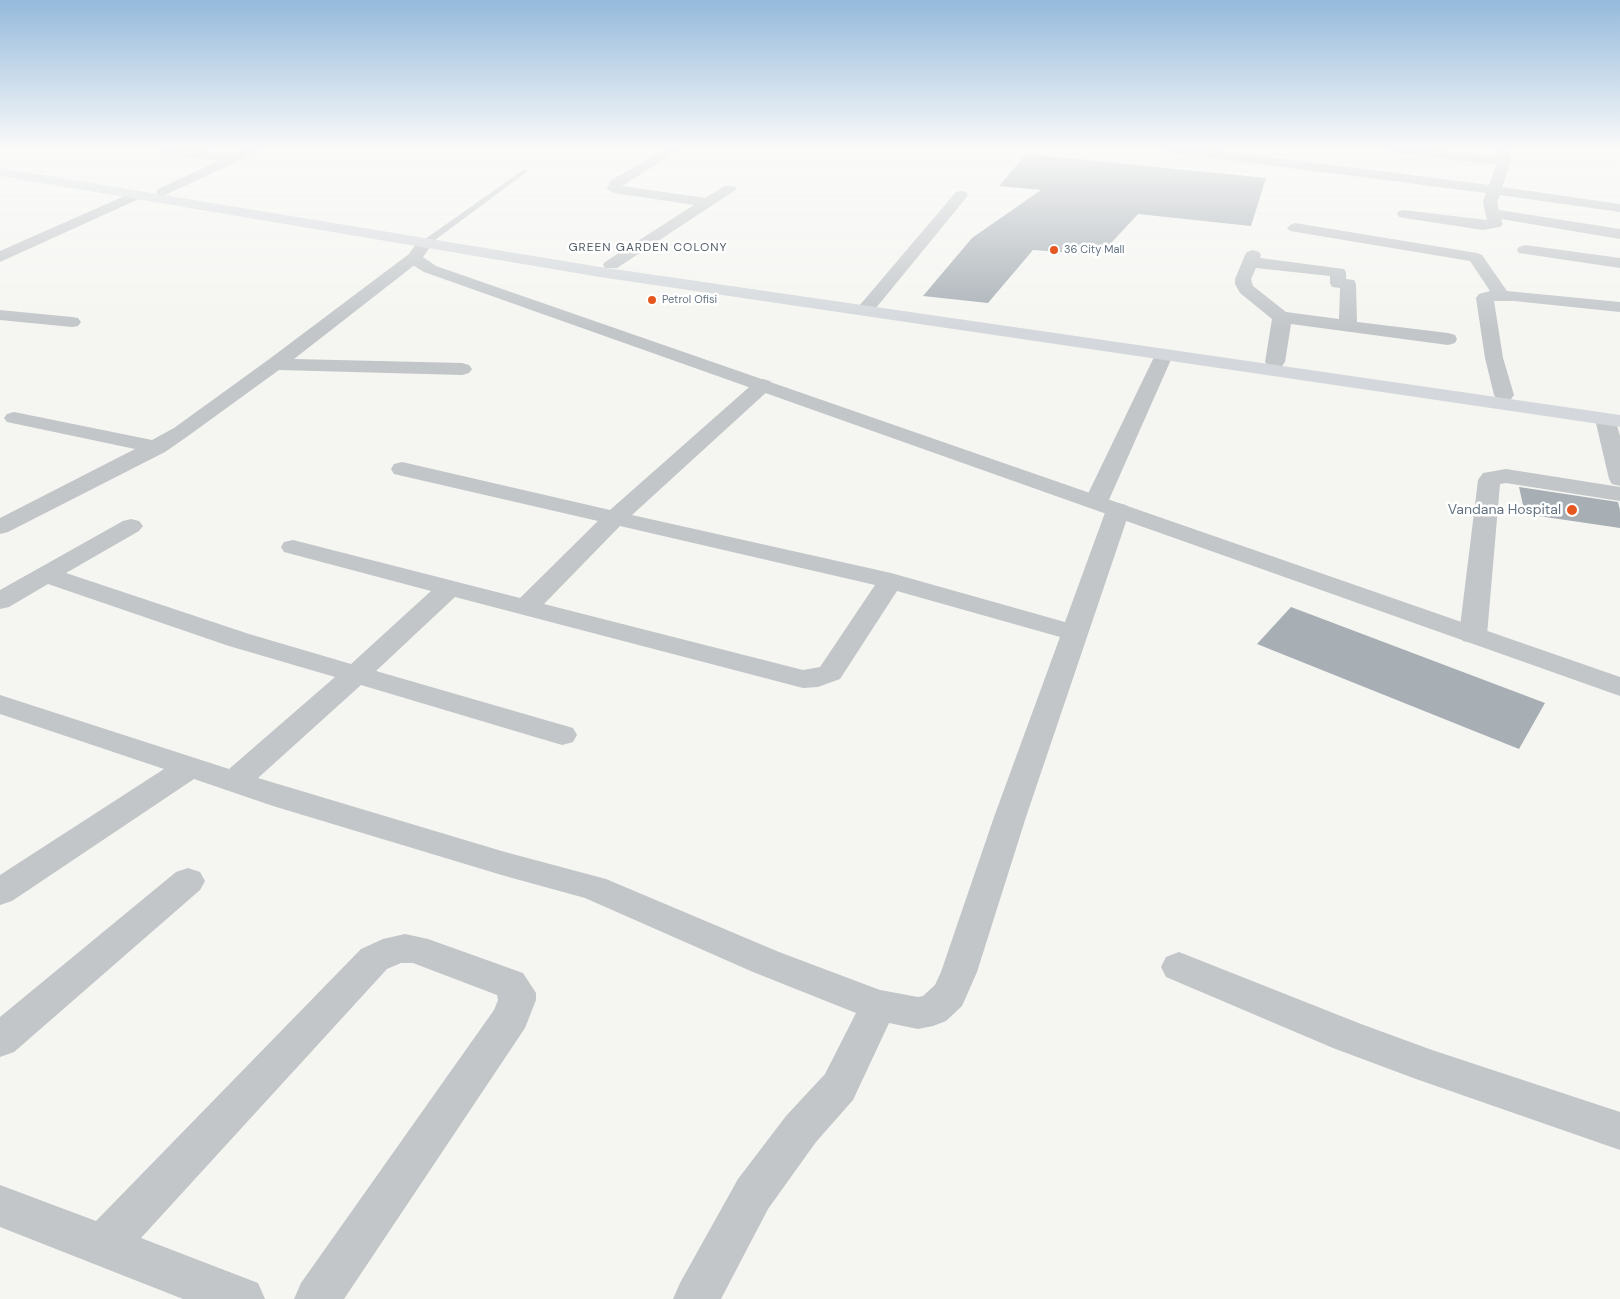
<!DOCTYPE html>
<style>
body{margin:0}
canvas{display:block;background:#f5f5f1}
</style>
<canvas width="1620" height="1299"></canvas>
<script>
const ctx = document.querySelector('canvas').getContext('2d');
ctx.lineJoin = 'round';
function paint(path, color) { ctx.fillStyle = color; ctx.fill(path, 'evenodd'); }
const toPath = rows => new Path2D(rows.map(r => 'M' + r).join(''));
function trace(path, color, width, dash) { ctx.strokeStyle = color; ctx.lineWidth = width; ctx.lineCap = dash ? 'butt' : 'round'; ctx.setLineDash(dash || []); ctx.stroke(path); }
function drawText(font, color, halo, rows, align = 'center') {
  ctx.font = font + ' "DM Sans",sans-serif'; ctx.lineWidth = 5; ctx.setLineDash([]); ctx.textBaseline = 'middle'; ctx.strokeStyle = halo; ctx.fillStyle = color; for (const [text, x, y, turn = 0] of rows) {
    ctx.save(); ctx.translate(x, y); ctx.rotate((+turn || 0) * Math.PI / 180); ctx.textAlign = isNaN(turn) ? turn : align; if (halo) ctx.strokeText(text, 0, 0); ctx.fillText(text, 0, 0); ctx.restore();
  }
}
paint(toPath([
 [1026,154,1266,178,1251,226,1138,214,1100,255,1033,250,988,303,923,296,972,238,1041,190,999,186],
 [1519,487,1618,502,1620,510,1620,528,1525,514],
 [1291,607,1545,703,1519,749,1257,644]
]), '#a7afb5');
paint(toPath([
 [523,170,528,171,427,246,421,246,421,242,523,170]
]), '#c2c6c9');
paint(toPath([
 [161,148,234,153,245,148,261,148,260,151,163,196,158,195,156,192,158,189,220,160,164,156,158,152,161,148],
 [667,148,682,148,622,186,705,198,725,186,735,186,737,189,617,268,605,268,603,265,605,262,694,205,614,193,607,189,610,181,667,148],
 [1159,148,1197,148,1489,185,1496,165,1391,152,1385,148,1423,148,1496,157,1495,148,1507,148,1511,162,1502,187,1620,204,1620,212,1500,195,1497,202,1499,210,1620,229,1620,239,1501,219,1503,224,1500,227,1483,230,1404,218,1399,217,1397,214,1399,211,1404,210,1487,220,1483,202,1486,193,1165,152,1159,148],
 [136,191,141,192,143,195,141,198,0,262,0,251,136,191],
 [961,191,966,192,968,195,966,198,871,314,865,315,859,314,856,310,859,306,956,192,961,191],
 [1295,223,1477,253,1482,255,1507,291,1620,302,1620,312,1514,301,1494,301,1503,358,1514,395,1511,399,1504,401,1497,399,1494,395,1485,358,1476,298,1479,294,1490,291,1470,261,1290,231,1287,228,1290,225,1295,223],
 [1525,245,1620,258,1620,268,1519,253,1517,250,1519,247,1525,245],
 [1253,250,1259,252,1261,255,1260,258,1344,269,1346,272,1346,279,1354,280,1356,284,1357,322,1448,333,1455,335,1457,339,1455,343,1448,345,1291,324,1285,362,1282,366,1275,368,1268,366,1265,362,1272,319,1240,293,1235,284,1235,279,1245,255,1247,252,1253,250],
 [1256,268,1330,276,1330,283,1332,287,1340,288,1339,319,1286,312,1253,286,1251,279,1256,268],
 [415,252,421,254,423,257,421,260,294,359,462,363,469,365,472,369,469,373,462,375,279,370,188,436,165,452,8,532,0,534,0,518,135,449,7,422,4,418,7,414,14,412,152,440,174,428,268,360,409,254,415,252],
 [0,310,72,317,78,318,81,322,78,326,72,327,0,320,0,310],
 [1164,349,1171,351,1173,355,1108,502,1104,507,1096,509,1088,507,1084,502,1155,355,1157,351,1164,349],
 [763,379,770,381,773,385,770,389,632,515,891,573,1065,622,1106,510,1110,505,1118,503,1126,505,1130,510,1026,817,977,972,962,1006,946,1021,933,1026,918,1029,889,1023,853,1100,816,1142,768,1209,721,1299,673,1299,680,1283,738,1179,786,1116,825,1074,856,1013,753,972,585,898,505,876,273,806,194,779,12,901,0,905,0,875,164,769,0,714,0,695,229,769,335,677,229,646,48,584,9,607,0,609,0,590,123,521,131,519,139,521,143,526,139,531,66,573,249,634,351,664,431,591,284,552,281,547,284,542,293,540,520,598,598,521,394,474,391,469,394,464,402,462,610,510,756,381,763,379],
 [620,526,875,585,820,667,803,670,544,604,620,526],
 [897,591,1060,637,994,817,941,972,935,985,923,996,918,997,880,990,779,952,606,879,505,852,258,778,361,685,562,745,573,742,577,735,573,728,376,671,455,597,803,688,818,687,840,679,897,591],
 [1605,413,1612,415,1615,419,1620,436,1620,486,1612,484,1609,479,1595,419,1598,415,1605,413],
 [1506,469,1620,487,1620,501,1506,483,1500,484,1487,635,1483,641,1473,643,1463,641,1459,635,1478,480,1483,473,1506,469],
 [188,868,200,872,205,881,200,890,14,1052,0,1057,0,1017,176,872,188,868],
 [405,934,428,939,523,973,536,993,536,1000,525,1028,344,1299,294,1299,301,1283,494,1010,498,1000,497,995,413,963,401,963,387,969,141,1238,258,1283,265,1299,183,1299,0,1227,0,1185,96,1221,361,949,383,939,405,934],
 [1179,952,1361,1024,1432,1050,1620,1112,1620,1150,1416,1079,1333,1048,1166,977,1161,967,1166,957,1179,952]
]), '#c2c6c9');
paint(toPath([
 [424,239,430,241,432,244,423,257,436,266,1620,677,1620,696,424,272,411,264,407,257,418,241,424,239]
]), '#c2c6c9');
paint(toPath([
 [0,168,600,267,1620,415,1620,427,600,277,0,176,0,168]
]), '#d4d8dc');
const sky = ctx.createLinearGradient(0, 0, 0, 330);
sky.addColorStop(0, '#95badc');
sky.addColorStop(0.45, '#fafaf9');
sky.addColorStop(1, '#fafaf900');
ctx.fillStyle = sky;
ctx.fillRect(0, 0, 1620, 330);
for (const [x, y, r, color] of [
 [1054,250,5,"#e55721"],
 [652,300,5,"#e55721"],
 [1572,510,6,"#e55721"]
]) { const dot = new Path2D(); dot.arc(x, y, r, 0, 2 * Math.PI); ctx.fillStyle = color; ctx.fill(dot); trace(dot, '#fff', 2); }
drawText('11px', '#647483', '#fff', [
 ["36 City Mall",1064,250],
 ["Petrol Ofisi",662,300]
], 'left');
ctx.letterSpacing = '1px';
drawText('12px', '#525d68', '#fff', [
 ["GREEN GARDEN COLONY",648,248]
]);
ctx.letterSpacing = '0px';
drawText('14px', '#647483', '#fff', [
 ["Vandana Hospital",1561,510]
], 'right');
</script>
